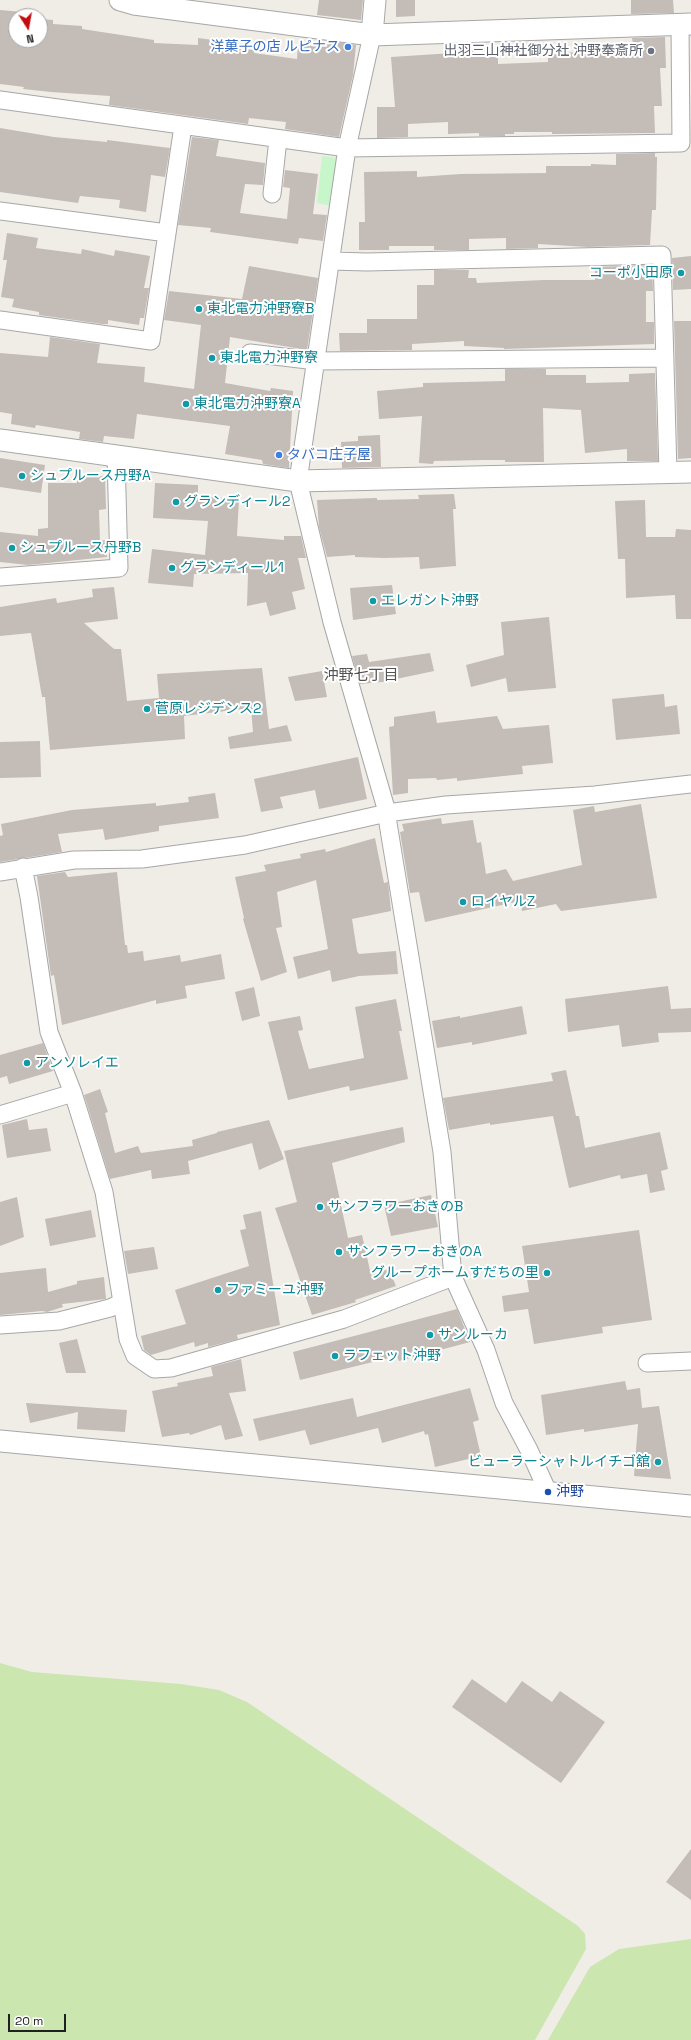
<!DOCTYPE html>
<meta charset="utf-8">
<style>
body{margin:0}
#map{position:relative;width:691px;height:2040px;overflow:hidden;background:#f0ede7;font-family:"Space Grotesk",sans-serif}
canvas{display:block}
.north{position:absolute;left:8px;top:8px;width:40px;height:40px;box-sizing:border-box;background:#fff;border:1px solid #a6a6a6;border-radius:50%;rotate:169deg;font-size:11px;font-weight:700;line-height:16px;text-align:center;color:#202020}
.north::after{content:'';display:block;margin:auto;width:14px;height:18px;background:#c30c10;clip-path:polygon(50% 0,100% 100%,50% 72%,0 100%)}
.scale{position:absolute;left:8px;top:2014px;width:58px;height:18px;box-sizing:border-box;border:2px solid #202020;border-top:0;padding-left:5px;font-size:12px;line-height:14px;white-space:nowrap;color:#202020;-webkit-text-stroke:3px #fff;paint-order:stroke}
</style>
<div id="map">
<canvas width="691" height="2040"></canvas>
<div class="north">N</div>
<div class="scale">20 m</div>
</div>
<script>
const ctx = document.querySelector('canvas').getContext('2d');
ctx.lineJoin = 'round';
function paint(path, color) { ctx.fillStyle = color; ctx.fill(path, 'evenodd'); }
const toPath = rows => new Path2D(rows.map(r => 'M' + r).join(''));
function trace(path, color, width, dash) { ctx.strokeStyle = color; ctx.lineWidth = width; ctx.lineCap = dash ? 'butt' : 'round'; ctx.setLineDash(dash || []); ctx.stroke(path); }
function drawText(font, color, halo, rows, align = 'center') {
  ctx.font = font + ' "Space Grotesk","Noto Sans JP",sans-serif'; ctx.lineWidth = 4; ctx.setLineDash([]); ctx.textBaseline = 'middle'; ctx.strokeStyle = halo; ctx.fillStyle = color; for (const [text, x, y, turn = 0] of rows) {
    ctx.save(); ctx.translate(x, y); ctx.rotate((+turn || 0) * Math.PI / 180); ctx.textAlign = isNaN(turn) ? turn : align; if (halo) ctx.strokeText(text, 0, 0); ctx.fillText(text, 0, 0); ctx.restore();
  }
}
paint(toPath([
 [0,1663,32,1672,181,1684,219,1690,247,1702,578,1926,585,1934,586,1949,535,2040,0,2040],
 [691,1939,691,2040,548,2040,590,1967,619,1949]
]), '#cce6b0');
paint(toPath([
 [322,156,340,158,332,206,317,203]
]), '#c7f6ca');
paint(toPath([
 [319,0,363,0,361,20,317,15],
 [396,0,415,0,415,16,396,17],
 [631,0,673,0,674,13,631,14],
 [0,10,23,12,22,16,16,16,16,40,40,40,40,19,53,20,53,24,82,26,82,29,154,40,154,43,198,45,198,38,228,42,228,48,255,50,254,53,297,59,298,45,327,47,328,41,356,45,353,75,339,137,285,129,286,122,249,118,248,124,109,105,110,96,51,92,23,89,24,87,0,84],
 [665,37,666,68,660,68,662,106,654,106,655,133,552,134,552,132,514,132,514,134,505,134,505,136,479,136,479,133,448,134,448,122,408,124,408,137,377,138,377,107,395,107,391,57,453,53,453,50,475,50,475,56,498,56,498,64,548,62,548,54,622,49,622,45,633,44,632,38],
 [0,128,54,137,107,142,107,140,170,148,165,177,151,175,146,212,119,208,120,200,80,196,78,203,0,192],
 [192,137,219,140,216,156,265,163,263,185,245,184,240,213,287,219,290,188,283,187,285,170,318,174,313,214,327,215,323,241,299,238,298,244,210,232,211,228,178,225],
 [655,153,655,157,657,157,656,210,652,210,650,245,588,247,538,244,538,248,506,249,506,238,469,239,469,250,434,250,434,246,389,246,389,250,359,250,359,222,365,222,364,172,417,171,417,177,461,174,546,173,546,166,591,166,591,164,616,165,616,154],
 [7,233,38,238,36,248,81,254,82,249,114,256,115,250,150,256,144,288,149,288,144,318,140,318,139,325,108,320,108,324,102,324,39,315,39,312,12,307,14,299,1,297,7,260,3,260],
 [691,256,691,289,673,290,672,258],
 [652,265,653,291,646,291,646,322,654,322,654,344,504,349,504,348,464,346,464,341,412,344,412,350,340,351,339,333,367,333,367,319,417,319,417,285,434,285,434,270,469,270,468,278,476,278,477,283,544,280,595,280,595,267],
 [249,266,318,278,307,350,230,337,225,383,270,391,271,388,293,391,289,468,263,464,262,460,225,454,230,426,137,414,134,439,104,436,103,442,79,439,80,432,36,425,35,428,11,424,12,414,0,412,0,353,48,357,50,337,100,344,97,363,145,367,144,382,194,389,201,325,164,320,169,291,242,299],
 [674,321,691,321,691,458,678,459],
 [505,369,546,369,546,375,586,375,586,383,629,382,629,374,655,373,658,461,627,461,627,449,585,453,581,410,543,408,544,462,505,462,505,460,485,460,434,461,433,464,419,463,422,416,379,419,377,391,423,387,423,383,505,381],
 [380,435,381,467,342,468,341,442,358,441,358,436],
 [0,458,45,465,41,493,0,487],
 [105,476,106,509,99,510,100,541,105,540,107,557,28,565,0,562,0,532,38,536,38,529,48,528,48,483,77,483,77,477],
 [155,483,198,485,198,496,239,499,237,536,284,540,284,536,301,536,306,558,298,558,305,589,292,592,296,609,270,616,266,602,247,606,248,573,194,574,193,587,148,583,152,549,205,555,208,521,153,518],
 [454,494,456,509,453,509,456,566,420,569,419,557,385,558,355,557,355,555,327,557,319,527,317,500,377,498,377,500,419,499,418,495],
 [645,500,646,537,675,537,676,529,691,530,691,619,676,619,675,595,626,598,625,559,618,559,615,501],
 [392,585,396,614,353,620,350,588],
 [114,587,118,619,84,623,114,649,121,649,127,701,159,698,157,674,262,668,269,729,287,725,292,741,230,749,228,737,253,732,251,708,184,716,185,739,50,750,45,697,42,697,31,633,0,636,0,607,56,598,57,603,93,597,92,589],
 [549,617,556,688,508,692,506,678,471,687,466,665,504,655,501,622],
 [430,653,434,671,382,682,360,684,352,656,367,654,369,662],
 [322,671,327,697,295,701,288,677],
 [664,694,665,707,677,705,680,734,616,740,612,699],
 [435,711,437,723,497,716,503,729,549,725,553,763,522,766,523,774,475,779,457,781,457,778,437,780,436,778,408,779,408,793,393,795,389,727,394,726,394,717],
 [40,741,41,777,0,778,0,742],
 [358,757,367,799,319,809,315,790,280,797,283,808,261,812,254,779],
 [215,793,219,818,159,826,159,831,105,840,103,829,58,834,62,852,0,862,0,836,3,835,1,824,72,810,156,803,156,806,189,802,188,797],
 [641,804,657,898,561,911,556,904,522,911,520,901,425,922,419,892,410,893,400,832,404,831,402,824,441,818,442,824,473,820,477,843,481,842,486,874,506,869,513,881,582,865,573,810,594,806,595,812],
 [375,838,384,883,388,882,391,911,352,919,357,951,359,954,396,951,398,974,359,976,332,982,330,970,298,979,293,957,328,949,316,880,277,892,282,927,276,928,287,972,261,981,243,919,244,918,235,877,266,871,264,865,301,858,300,854,325,849,326,852],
 [65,872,68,877,117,872,125,945,127,945,128,953,143,951,144,961,180,955,181,962,221,954,225,979,185,986,187,998,156,1004,156,1000,62,1025,54,975,51,976,37,876],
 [668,986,671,1009,691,1008,691,1032,658,1033,659,1042,622,1047,619,1025,568,1032,565,999],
 [254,987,260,1016,242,1021,235,992],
 [396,999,402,1031,399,1031,408,1079,350,1091,349,1086,288,1100,268,1022,300,1016,303,1030,298,1031,309,1069,364,1058,355,1007],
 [522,1006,527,1034,472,1045,472,1042,437,1048,432,1021,460,1016,460,1018],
 [43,1043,53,1071,9,1084,7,1076,0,1078,0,1055],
 [566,1070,576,1116,579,1116,585,1148,660,1132,668,1169,661,1171,665,1190,650,1193,647,1174,621,1179,620,1175,569,1188,553,1116,490,1125,490,1123,449,1130,443,1098,553,1081,551,1073],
 [100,1089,108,1112,105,1113,115,1153,138,1146,141,1153,193,1146,192,1140,217,1133,217,1132,269,1120,284,1159,259,1170,252,1143,188,1161,190,1174,152,1179,151,1170,110,1179,84,1095],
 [27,1119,29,1130,47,1128,51,1151,7,1158,2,1125],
 [403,1127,405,1142,332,1163,348,1238,362,1235,371,1275,389,1269,396,1286,355,1300,356,1302,312,1315,275,1208,297,1202,284,1151],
 [431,1195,438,1227,391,1236,384,1205],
 [17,1197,24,1237,0,1246,0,1202],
 [91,1210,96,1237,50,1246,45,1219],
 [261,1211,280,1325,237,1335,238,1339,208,1347,208,1343,195,1347,194,1342,151,1355,144,1350,141,1336,186,1324,175,1290,249,1266,240,1230,246,1229,243,1215],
 [639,1230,652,1320,602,1327,603,1333,534,1344,528,1309,504,1312,502,1296,529,1292,522,1246],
 [154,1247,158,1269,128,1274,124,1251],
 [46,1268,48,1292,77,1284,77,1281,104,1277,106,1299,62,1304,63,1307,47,1312,42,1311,0,1315,0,1273],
 [457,1309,470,1342,399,1361,397,1356,300,1380,293,1352],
 [77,1339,86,1373,66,1373,59,1343],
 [241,1359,246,1391,229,1393,243,1436,225,1440,221,1425,190,1435,189,1433,162,1437,152,1391,178,1386,177,1383,213,1376,211,1367],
 [625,1381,627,1390,640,1388,642,1408,659,1406,671,1479,634,1476,638,1424,584,1432,584,1429,546,1435,541,1395],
 [470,1388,479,1420,473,1422,481,1456,435,1467,428,1434,425,1435,424,1431,382,1443,378,1428,310,1445,305,1430,259,1441,253,1419,353,1398,357,1417],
 [26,1403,127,1410,125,1432,77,1429,78,1412,30,1423],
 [472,1679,506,1703,522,1681,552,1702,560,1691,605,1722,561,1783,452,1707],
 [691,1849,691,1900,666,1882]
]), '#c4bcb6');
const minor = toPath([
 [372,35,347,148,298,481,332,622,385,805,442,1152,453,1277,486,1350,504,1403,529,1450,548,1492],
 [0,100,347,148,681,143,680,26],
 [272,194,278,139],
 [0,211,167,233],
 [331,261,367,262,662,255,668,473],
 [0,320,151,341,183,126],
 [250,353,316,361,665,358],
 [0,577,119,568,116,455],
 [23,867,29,897,49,1032,73,1093,104,1192,128,1339,135,1356,154,1369,171,1368,344,1319,453,1277],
 [0,872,74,860,142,859,245,845,387,813,446,805,595,795,691,784],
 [0,1115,73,1093],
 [0,1325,59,1321,110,1308,121,1303],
 [647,1363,691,1361]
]);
const tertiary = toPath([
 [120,0,134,4,372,35,691,24],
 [372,35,375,0],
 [0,440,298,481,691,472],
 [0,1441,691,1506]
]);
trace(minor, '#a7a7a7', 19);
trace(tertiary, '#a7a7a7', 23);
trace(minor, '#fff', 17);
trace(tertiary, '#fff', 21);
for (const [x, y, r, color] of [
 [348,47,4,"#3f7fe0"],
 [651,51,4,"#6b7280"],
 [681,273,4,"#0f9aa8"],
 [199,309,4,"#0f9aa8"],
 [212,358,4,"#0f9aa8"],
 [186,404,4,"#0f9aa8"],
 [279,455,4,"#3f7fe0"],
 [22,476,4,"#0f9aa8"],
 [176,502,4,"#0f9aa8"],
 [12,548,4,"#0f9aa8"],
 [172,568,4,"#0f9aa8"],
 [373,601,4,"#0f9aa8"],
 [147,709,4,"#0f9aa8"],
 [463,902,4,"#0f9aa8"],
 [27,1063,4,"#0f9aa8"],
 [320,1207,4,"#0f9aa8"],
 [339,1252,4,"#0f9aa8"],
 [547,1273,4,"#0f9aa8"],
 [218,1290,4,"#0f9aa8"],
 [430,1335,4,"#0f9aa8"],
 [335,1356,4,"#0f9aa8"],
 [658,1462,4,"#0f9aa8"],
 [548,1492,4,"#1a4fb4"]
]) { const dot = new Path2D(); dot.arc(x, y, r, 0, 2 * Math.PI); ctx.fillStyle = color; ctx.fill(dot); trace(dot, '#fff', 1.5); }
drawText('14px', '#366cbe', '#fff', [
 ["洋菓子の店 ルピナス",340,47],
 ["タバコ庄子屋",287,455,"left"]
], 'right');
drawText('14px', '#5b616d', '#fff', [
 ["出羽三山神社御分社 沖野奉斎所",643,51]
], 'right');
drawText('14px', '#0d838f', '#fff', [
 ["コーポ小田原",673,273,"right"],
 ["東北電力沖野寮B",207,309],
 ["東北電力沖野寮",220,358],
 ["東北電力沖野寮A",194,404],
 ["シュプルース丹野A",30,476],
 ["グランディール2",184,502],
 ["シュプルース丹野B",20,548],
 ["グランディール1",180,568],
 ["エレガント沖野",381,601],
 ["菅原レジデンス2",155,709],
 ["ロイヤルZ",471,902],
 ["アンソレイエ",35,1063],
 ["サンフラワーおきのB",328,1207],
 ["サンフラワーおきのA",347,1252],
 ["グループホームすだちの里",539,1273,"right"],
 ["ファミーユ沖野",226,1290],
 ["サンルーカ",438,1335],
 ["ラフェット沖野",343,1356],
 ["ビューラーシャトルイチゴ舘",650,1462,"right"]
], 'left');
drawText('14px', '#164399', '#fff', [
 ["沖野",556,1492]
], 'left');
drawText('15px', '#535353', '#fff', [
 ["沖野七丁目",361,676]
]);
</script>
